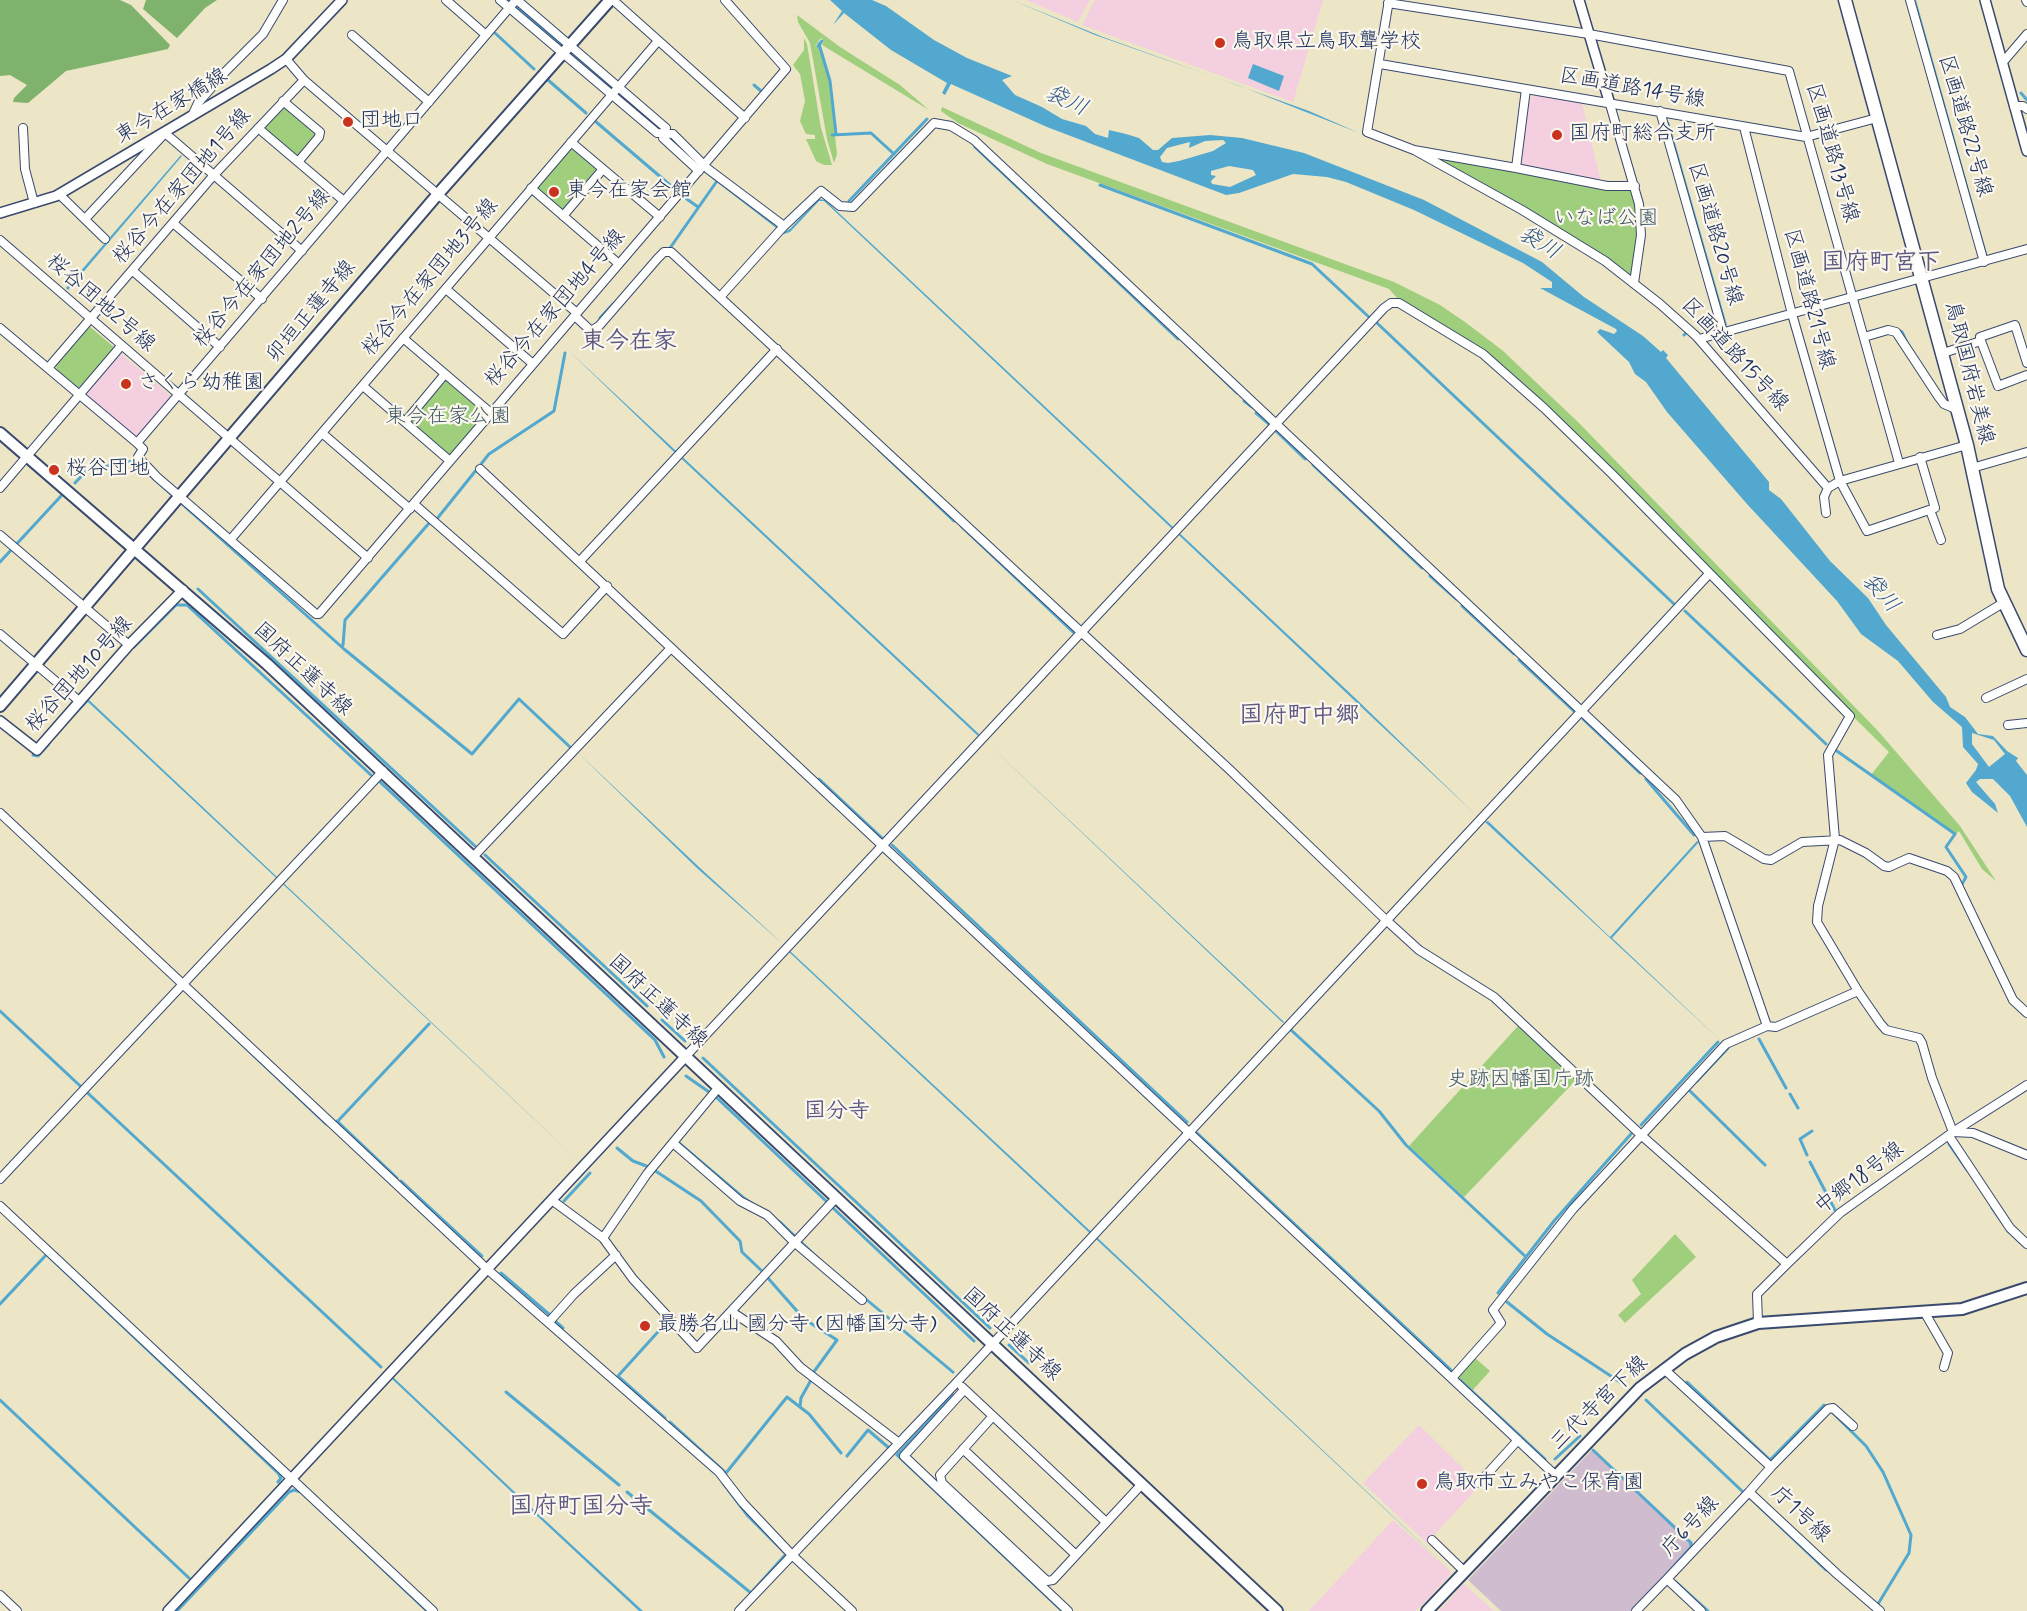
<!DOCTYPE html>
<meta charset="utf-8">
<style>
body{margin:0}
canvas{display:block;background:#ece5c6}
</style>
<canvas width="2027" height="1611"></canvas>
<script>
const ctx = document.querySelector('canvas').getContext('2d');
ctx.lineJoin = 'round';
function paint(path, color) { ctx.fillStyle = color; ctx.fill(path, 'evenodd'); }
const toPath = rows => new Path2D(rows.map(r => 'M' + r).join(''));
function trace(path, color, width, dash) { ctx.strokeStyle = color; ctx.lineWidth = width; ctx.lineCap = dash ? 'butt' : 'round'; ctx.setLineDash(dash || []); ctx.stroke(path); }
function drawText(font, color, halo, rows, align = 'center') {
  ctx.font = font + ' Mynerve,"Klee One",sans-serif'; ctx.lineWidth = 4.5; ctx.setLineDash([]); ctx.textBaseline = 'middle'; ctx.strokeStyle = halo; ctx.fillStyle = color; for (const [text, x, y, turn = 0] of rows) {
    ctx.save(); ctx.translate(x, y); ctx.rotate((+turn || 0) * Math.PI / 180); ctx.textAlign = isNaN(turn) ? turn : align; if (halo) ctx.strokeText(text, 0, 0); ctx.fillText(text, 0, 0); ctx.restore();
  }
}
paint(toPath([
 [1026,0,1090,0,1078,22],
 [1095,0,1323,0,1293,102,1082,25],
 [1536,95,1582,103,1601,182,1520,167,1530,98],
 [120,353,172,397,140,435,133,435,88,396,86,391],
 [1419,1425,1480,1485,1427,1543,1363,1483],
 [1393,1520,1452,1573,1416,1611,1309,1611],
 [1464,1584,1494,1611,1439,1611]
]), '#f3cfe0');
paint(toPath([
 [1593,1449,1693,1542,1693,1548,1633,1611,1501,1611,1468,1580]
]), '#cfbdcf');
paint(toPath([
 [797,15,840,47,900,85,929,110,822,45,824,41,821,38,815,46,819,47,829,82,837,154,834,163,827,139,810,43,798,22],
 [804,38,807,44,821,128,832,165,824,165,816,161,806,139,815,139,815,135,806,134,800,121,805,101,800,74,793,65,804,50],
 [284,106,316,133,316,137,298,157,266,129,265,125],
 [942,107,1041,153,1394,282,1440,305,1465,322,1502,350,1578,422,1878,731,1960,826,1996,881,1982,869,1959,831,1956,834,1871,775,1889,752,1483,351,1399,300,1389,289,1047,164,958,123,941,111],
 [570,150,574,150,599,170,563,211,538,190,538,187],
 [1444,159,1633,189,1639,227,1632,274,1628,276,1576,238,1442,162],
 [89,326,115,348,82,388,77,387,57,371,56,365],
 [444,379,483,412,484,417,452,454,448,454,410,421],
 [1518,1026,1577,1079,1464,1197,1409,1146],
 [1675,1234,1696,1257,1625,1323,1618,1315,1641,1294,1632,1280],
 [1474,1357,1490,1371,1471,1392,1459,1380,1458,1376]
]), '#9fcf7d');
paint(toPath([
 [0,0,120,0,131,5,170,45,168,49,66,71,28,103,13,102,14,98,27,85,10,75,0,76],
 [146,0,217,0,205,8,177,38,143,9]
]), '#7fb26c');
paint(toPath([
 [505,0,513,0,784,232,790,229,818,199,825,200,1353,696,1476,815,824,201,819,201,790,232,784,234,705,173],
 [830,0,872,0,886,6,934,40,967,58,1012,76,1002,80,1015,95,1042,107,1062,119,1086,126,1095,134,1108,138,1109,130,1126,134,1139,138,1153,150,1158,150,1172,138,1210,135,1242,138,1304,153,1424,200,1542,262,1584,297,1643,336,1661,352,1663,350,1668,355,1666,358,1769,482,1769,490,1781,499,1830,561,1868,598,1886,625,1946,697,1950,707,1965,717,1978,734,1993,736,2007,751,2018,758,2016,761,2027,775,2027,827,2010,796,1993,779,1980,779,1976,782,1995,804,1998,813,1972,792,1966,783,1976,770,1978,764,1963,747,1962,727,1933,702,1898,661,1861,634,1837,601,1747,504,1667,412,1646,382,1635,374,1629,362,1597,332,1600,329,1614,334,1617,331,1616,329,1540,288,1552,288,1552,282,1523,263,1414,210,1346,182,1327,177,1293,174,1239,193,1226,195,1047,127,951,84,945,95,942,93,947,83,891,50,844,13,833,25,842,11],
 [1223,140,1226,143,1213,151,1179,161,1168,163,1162,162,1160,157,1167,148,1186,143,1190,142,1189,148,1205,141],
 [1229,166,1253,170,1256,175,1230,187,1212,184,1211,181,1216,176,1211,175,1211,171],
 [1972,733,1994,740,2005,754,1989,767,1972,744],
 [1012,0,1103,37,1309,111,1359,133,1240,86,1095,35],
 [1915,0,1916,0,1987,254,1985,253],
 [1253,64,1284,76,1279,91,1248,78],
 [1669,122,1727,325,1725,326,1667,123],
 [181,155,182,156,68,290,66,288],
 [568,350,979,734,978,736,672,450],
 [134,646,89,700,580,1162,88,702,45,747],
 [985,741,1284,1022,1283,1023],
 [576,751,699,867,784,945,698,869],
 [1488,821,1610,937,1697,841,1699,842,1612,938,1720,1040,1485,822],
 [790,951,1085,1226,1452,1572,789,952],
 [679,1141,745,1197,781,1221,825,1263,955,1372,953,1374,747,1201,677,1143],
 [393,1377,519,1496,643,1611,639,1611,518,1498,392,1379],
 [953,1393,955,1395,902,1451,900,1457,1063,1611,1060,1611,895,1455]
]), '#52a8ce');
trace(toPath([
 [495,33,534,69],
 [819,44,830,81,836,134],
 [818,46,822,41],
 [548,80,586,113],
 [754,85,761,91],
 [2021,93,2027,100],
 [595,121,677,191],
 [832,135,871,133,894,154],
 [975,147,1178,339],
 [1100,185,1312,264,1371,319],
 [684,197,698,207],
 [849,201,927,119],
 [670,248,717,181],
 [600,318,613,304],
 [1377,323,1674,604],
 [1889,327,1902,332,1908,345],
 [1684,335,1686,333],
 [1186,344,1237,393],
 [1244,401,1252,407],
 [1256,413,1269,424],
 [1276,431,1305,459],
 [879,450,954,521],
 [481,464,489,454,554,411,565,353],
 [1313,465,1422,568],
 [75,483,87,470,134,461,344,649,472,754,519,699,571,748],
 [436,520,477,469],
 [962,527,1073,632],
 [0,562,61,496],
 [1430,576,1456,599],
 [198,589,475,846],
 [1462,606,1514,654],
 [1685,611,1826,744],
 [343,645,345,620,430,522],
 [134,647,176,605,187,605,371,775],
 [1519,660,1575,712],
 [1583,719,1640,773],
 [1834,749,1955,834,1946,847,1966,877,1961,886],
 [33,755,38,756,48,745],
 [819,779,882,838],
 [1646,779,1694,835],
 [379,781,655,1040,664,1057],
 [892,845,1187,1122],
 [485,855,647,1006],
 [0,1011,381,1367],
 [216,1020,326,1124],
 [662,1020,685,1041],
 [1291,1030,1379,1111,1406,1145,1526,1257],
 [1759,1039,1786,1088],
 [703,1058,990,1328],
 [686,1076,709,1092],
 [1697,1081,1728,1048],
 [1689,1090,1765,1165],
 [1790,1094,1798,1108],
 [717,1098,826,1201],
 [337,1121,397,1178],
 [337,1122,429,1024],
 [1641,1125,1718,1042],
 [1197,1133,1451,1370],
 [1949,1144,1967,1170],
 [617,1148,633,1161,649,1167],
 [1807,1155,1800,1139,1812,1131],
 [1810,1162,1835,1210],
 [654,1170,701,1201,740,1241,742,1252,764,1273],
 [401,1181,482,1256],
 [564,1201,590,1173],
 [833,1208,974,1341],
 [1992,1208,2009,1232],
 [47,1255,278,1473,281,1478,278,1482],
 [501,1273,550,1315],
 [767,1277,804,1319,837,1340,813,1373],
 [1498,1293,1554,1221,1631,1134],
 [1507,1302,1547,1334,1626,1386],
 [0,1304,47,1254],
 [555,1321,563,1328],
 [1009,1345,1029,1363],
 [1460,1380,1545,1459],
 [1687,1382,1770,1460,1824,1405],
 [506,1392,619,1485],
 [0,1400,189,1578],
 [1646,1400,1742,1491],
 [800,1407,801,1398,811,1380],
 [1832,1412,1866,1446,1883,1472,1911,1535,1909,1553,1878,1604],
 [665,1418,618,1376,666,1323],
 [670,1422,726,1473,787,1397,809,1414,841,1453],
 [1593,1450,1691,1543,1691,1547,1667,1574],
 [847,1456,868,1430,889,1448],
 [1555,1459,1580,1436],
 [627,1492,751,1593,786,1554,748,1516,723,1483],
 [1751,1499,1826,1570],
 [1676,1582,1708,1611],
 [177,1611,289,1492,294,1490,301,1492,427,1611]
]), '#52a8ce', 3);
const minor = toPath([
 [446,0,486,35],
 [500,0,657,133,673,134,708,169,784,226],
 [517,0,666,128,663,138,699,171],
 [613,0,745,118],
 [1389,0,1367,132,1414,150,1516,168,1526,89],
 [1910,0,1984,262],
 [2026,0,2027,2],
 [1388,3,1589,34,1789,71,1899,463],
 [352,35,429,102],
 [286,59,304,80,577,313],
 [2003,62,2027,34],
 [1380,64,1806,137,1877,118],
 [283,101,320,132,319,137,298,162],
 [1609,101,1639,204,1641,235,1634,283],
 [2014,106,2023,106,2027,109],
 [1660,111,1723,332],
 [192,116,198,103,225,72,263,34,283,0],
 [1744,127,1792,314,1840,481,1867,531,1935,508,1920,457],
 [23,128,25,169,34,203],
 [258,128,344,201],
 [571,142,660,217],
 [1414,150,1522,210,1605,261,1660,304,1696,336,1828,488,1840,481,1967,445],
 [1516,168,1607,186,1635,186],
 [531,188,619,264],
 [59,194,105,239],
 [563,216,603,169],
 [85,219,165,133,302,251],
 [173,223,262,299],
 [0,240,368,558],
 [133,271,220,347],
 [446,289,533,364],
 [721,296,784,226,821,191,840,206,853,207,934,123,951,126,974,140,1676,800,1702,837,1767,1026],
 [575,316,591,331,599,326,658,258,664,252,671,252,1230,770,1386,920,1419,950,1494,997,1641,1135,1787,1264],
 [0,328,137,443,516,0],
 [1864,337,1888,330,1896,332,1938,396,1944,404,1958,410],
 [403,338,491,413],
 [1699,339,2027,249],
 [1981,341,1998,386,2027,375],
 [1943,353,1981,341,1980,337,2015,325,2027,363],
 [48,368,213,176,304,80],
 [363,386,450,461],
 [405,422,445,374],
 [322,433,410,509],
 [137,443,143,449,138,457,157,477,316,614,319,614,786,69,725,0],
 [1972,468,2027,452],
 [480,469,1555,1475],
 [0,488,121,346],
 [414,504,563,634,607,586],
 [1930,510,1941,540],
 [1826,513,1824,497,1828,488],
 [0,535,129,645],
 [231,539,658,41],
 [580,561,777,349],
 [0,634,78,700],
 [1937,635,1960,629,2003,603],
 [1986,698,2027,679],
 [2008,725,2027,723],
 [0,813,487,1269,719,1472,743,1503,792,1555,852,1611],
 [1702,837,1725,836,1764,859,1771,860,1802,842,1840,840,1866,853,1884,866,1889,867,1909,858,1947,871,1954,877,2013,1000,2027,1013],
 [473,857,671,648],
 [686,1056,1384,308,1391,303,1399,303,1483,354,1544,408,1612,474,1850,716,1828,755,1835,839,1818,906,1817,922,1858,991,1880,1023,1886,1030,1919,1038,1922,1043,1932,1078,1953,1132,2027,1085],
 [1949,1136,2010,1228,2027,1244],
 [673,1143,740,1201,767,1215,794,1242,862,1300],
 [0,1179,383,771],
 [553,1201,603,1238,633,1279,697,1348,836,1198],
 [0,1206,433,1611],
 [603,1238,647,1174,719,1087],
 [732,1312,776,1341,800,1367,899,1443],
 [1925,1313,1948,1353,1944,1367],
 [549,1322,574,1294,616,1255],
 [1758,1323,1757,1294,1787,1264,1840,1213,1953,1132,1973,1133,2027,1155],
 [1664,1369,1771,1467,1749,1492,1837,1574,1880,1611],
 [1452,1378,1501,1323,1493,1310,1573,1209,1726,1044,1767,1026,1776,1027,1858,991],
 [962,1387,1106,1522],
 [964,1390,904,1456,1068,1611],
 [993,1416,940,1475,942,1483,1047,1581,1053,1580,1141,1485],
 [963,1449,1076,1555],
 [1771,1467,1828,1409,1833,1408,1853,1426],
 [1479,1483,1518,1440],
 [1432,1540,1464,1571],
 [0,1595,17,1611],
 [739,1611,957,1382,1709,574],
 [1636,1611,1667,1579],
 [1701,1611,1667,1579,1749,1492]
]);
const tertiary = toPath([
 [1579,0,1609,101],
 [1985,0,2027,151],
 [0,213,56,196,271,69,286,59,342,0],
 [0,721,37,750,129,645,183,590],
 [168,1611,686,1056]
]);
const secondary = toPath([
 [0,433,267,664,1277,1611],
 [0,706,438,194,610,0],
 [1427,1611,1640,1388,1685,1354,1716,1337,1758,1323,1962,1309,2027,1288]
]);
const primary = toPath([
 [1845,0,1967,445,1998,589,2027,650]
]);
trace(minor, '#3a4a6e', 10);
trace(tertiary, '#3a4a6e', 12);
trace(secondary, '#3a4a6e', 14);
trace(primary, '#3a4a6e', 15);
trace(minor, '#fff', 8);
trace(tertiary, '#fff', 9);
trace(secondary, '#fff', 10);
trace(primary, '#fff', 12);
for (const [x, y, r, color] of [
 [1220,43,6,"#c8321e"],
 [348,122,6,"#c8321e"],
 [1557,135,6,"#c8321e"],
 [554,192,6,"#c8321e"],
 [126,384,6,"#c8321e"],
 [54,470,6,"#c8321e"],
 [645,1326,6,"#c8321e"],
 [1422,1484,6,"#c8321e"]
]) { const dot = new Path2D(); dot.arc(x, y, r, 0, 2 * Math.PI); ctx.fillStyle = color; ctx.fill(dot); trace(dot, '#fbf7ec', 2); }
drawText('21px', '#1b2f5e', '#fbf7ec', [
 ["鳥取県立鳥取聾学校",1232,43],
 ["団地口",360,122],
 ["国府町総合支所",1569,135],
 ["東今在家会館",566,192],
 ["さくら幼稚園",138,384],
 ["桜谷団地",66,470],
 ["最勝名山 國分寺 (因幡国分寺)",657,1326],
 ["鳥取市立みやこ保育園",1434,1484]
], 'left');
drawText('21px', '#1b2f5e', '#fbf7ec', [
 ["区画道路14号線",1632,89,10],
 ["東今在家橋線",172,107,-31],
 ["区画道路22号線",1964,126,74],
 ["区画道路13号線",1831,153,74],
 ["桜谷今在家団地1号線",183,187,-49],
 ["区画道路20号線",1714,234,74],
 ["桜谷今在家団地2号線",263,269,-50],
 ["桜谷今在家団地3号線",431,278,-50],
 ["区画道路21号線",1808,299,75],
 ["桜谷団地2号線",100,304,41],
 ["桜谷今在家団地4号線",556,309,-49],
 ["卯垣正蓮寺線",312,312,-50],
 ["区画道路15号線",1734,355,47],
 ["鳥取国府岩美線",1968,373,76],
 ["国府正蓮寺線",302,670,43],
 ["桜谷団地10号線",80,675,-48],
 ["国府正蓮寺線",657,1002,43],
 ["中郷18号線",1860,1179,-37],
 ["国府正蓮寺線",1011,1335,43],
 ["三代寺宮下線",1600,1404,-44],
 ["庁1号線",1800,1515,43],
 ["庁6号線",1691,1527,-47]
]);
drawText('21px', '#3c5766', '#fbf7ec', [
 ["いなば公園",1606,220],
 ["東今在家公園",448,418],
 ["史跡因幡国庁跡",1521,1081]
]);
drawText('italic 22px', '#2e5985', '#fbf7ec', [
 ["袋川",1066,102,25],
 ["袋川",1539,244,31],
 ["袋川",1880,594,49]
]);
drawText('bold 22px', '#5e5883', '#fbf7ec', [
 ["国分寺",837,1112]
]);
drawText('bold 24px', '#5e5883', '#fbf7ec', [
 ["国府町宮下",1881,264],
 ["東今在家",629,343],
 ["国府町中郷",1299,717],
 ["国府町国分寺",581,1508]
]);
</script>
